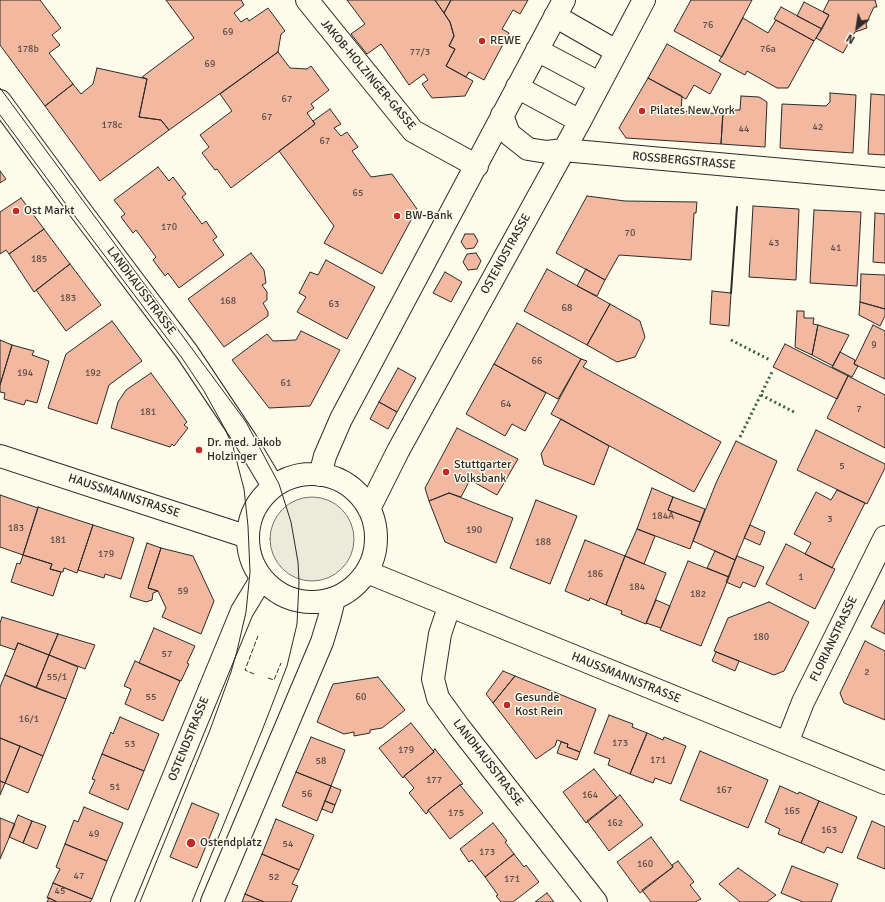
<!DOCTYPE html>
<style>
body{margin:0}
#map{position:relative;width:885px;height:902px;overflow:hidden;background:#fdfbea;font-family:Signika,sans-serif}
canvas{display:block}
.north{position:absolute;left:837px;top:8px;width:40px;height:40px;-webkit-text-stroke:3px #fdfbea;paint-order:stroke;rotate:210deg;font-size:11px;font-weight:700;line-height:16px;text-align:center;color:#2b2b2b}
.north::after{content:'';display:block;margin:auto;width:14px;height:18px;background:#2b2b2b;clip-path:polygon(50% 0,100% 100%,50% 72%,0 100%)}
</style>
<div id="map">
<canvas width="885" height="902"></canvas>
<div class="north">N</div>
</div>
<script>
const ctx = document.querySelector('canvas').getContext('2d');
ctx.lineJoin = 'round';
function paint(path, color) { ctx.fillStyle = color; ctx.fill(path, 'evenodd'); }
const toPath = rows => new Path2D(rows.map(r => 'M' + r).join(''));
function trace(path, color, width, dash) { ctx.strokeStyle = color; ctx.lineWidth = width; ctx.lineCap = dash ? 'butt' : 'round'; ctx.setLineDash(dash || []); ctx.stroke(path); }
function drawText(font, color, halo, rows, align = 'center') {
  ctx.font = font + ' Signika,sans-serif'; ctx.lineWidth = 3; ctx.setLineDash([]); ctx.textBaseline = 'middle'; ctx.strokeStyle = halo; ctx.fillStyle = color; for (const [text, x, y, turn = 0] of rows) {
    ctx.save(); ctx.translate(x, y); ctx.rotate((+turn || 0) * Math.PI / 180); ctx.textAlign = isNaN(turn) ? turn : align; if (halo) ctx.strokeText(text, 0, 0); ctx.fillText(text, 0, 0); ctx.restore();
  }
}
const green = toPath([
 '270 539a42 42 0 1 1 84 0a42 42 0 1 1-84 0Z'
]);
paint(green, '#ecebdb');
trace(green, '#74746e', 1);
const building = toPath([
 [0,0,40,0,61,28,52,35,60,45,49,53,73,84,45,106,0,45,0,0],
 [166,0,241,0,244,5,234,13,241,22,247,18,249,21,268,8,285,31,281,34,278,52,169,130,161,120,139,117,147,79,142,77,194,38,166,0],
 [347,0,435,0,450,22,454,36,449,46,455,49,446,66,473,81,465,96,432,98,422,84,428,80,424,74,409,85,381,44,367,54,351,34,365,24,347,0],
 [435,0,451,0,444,13,435,0],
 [451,0,528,0,520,14,513,10,502,29,509,33,484,80,469,72,466,77,446,66,455,49,449,46,454,36,450,22,444,13,451,0],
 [691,0,752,0,722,57,674,31,691,0],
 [829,0,875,0,877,7,874,7,866,24,867,28,855,32,843,53,816,38,829,15,823,12,829,0],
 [804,2,829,15,822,29,797,16,804,2],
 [781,7,822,29,814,41,774,19,781,7],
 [743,18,768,33,776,20,814,41,788,88,777,88,747,71,745,75,719,61,743,18],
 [667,44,721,74,710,94,694,85,686,99,648,78,667,44],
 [278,52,290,68,307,69,311,66,329,90,311,104,314,108,307,113,315,124,231,188,217,169,215,170,202,153,209,147,200,135,232,111,220,94,278,52],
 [97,68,147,79,139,117,161,120,169,130,100,181,45,106,73,84,81,94,93,84,97,68],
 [648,78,682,96,681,111,723,114,721,144,626,138,619,128,648,78],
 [830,93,856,95,853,153,780,148,782,104,826,106,830,102,830,93],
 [871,94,885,95,885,155,868,154,871,94],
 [741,96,759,97,767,102,765,147,721,144,723,110,740,110,741,96],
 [330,109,341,124,334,128,341,136,347,132,358,147,352,151,371,177,392,174,417,209,382,274,324,243,334,226,279,151,315,124,313,121,330,109],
 [158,167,169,181,173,177,186,194,182,197,202,224,206,221,217,237,213,240,224,255,179,288,168,273,165,276,153,260,156,257,136,230,133,233,121,217,125,214,114,200,158,167],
 [0,171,6,179,0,183,0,171],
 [587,196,625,201,697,202,696,213,694,213,691,260,619,255,605,280,556,253,587,196],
 [21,198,44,229,9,254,6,250,0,254,0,212,21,198],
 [753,206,799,209,796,280,749,277,753,206],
 [814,210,861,212,857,286,810,283,814,210],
 [875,213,885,214,885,263,873,262,875,213],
 [44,229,70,264,34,292,9,254,44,229],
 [465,234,474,234,478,241,474,248,466,249,461,242,465,234],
 [251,253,264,270,266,283,262,285,267,292,267,300,263,303,268,312,268,316,224,347,188,299,251,253],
 [476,253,481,261,477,269,468,270,463,262,467,254,476,253],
 [326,260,375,287,347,339,297,312,306,297,299,293,310,272,318,275,326,260],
 [70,264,101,305,66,331,36,290,70,264],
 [547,269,610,304,587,345,524,311,547,269],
 [586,269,605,280,597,296,577,286,586,269],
 [445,272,462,282,451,302,433,293,445,272],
 [861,274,885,275,885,309,860,302,861,274],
 [712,291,731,293,729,326,710,324,712,291],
 [860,302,885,309,885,316,880,326,859,315,860,302],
 [610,304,640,321,645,337,635,357,617,362,587,345,610,304],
 [797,311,804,311,804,318,814,318,813,324,818,325,812,355,795,347,797,311],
 [112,321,142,361,109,385,97,424,48,408,66,354,112,321],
 [517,323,581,359,558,399,494,364,517,323],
 [818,325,849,335,833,366,812,355,818,325],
 [873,325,885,331,885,379,854,364,873,325],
 [301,331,340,350,310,406,269,408,232,360,267,334,273,341,296,340,301,331],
 [0,340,12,345,0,385,0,340],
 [785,344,848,376,837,399,773,367,785,344],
 [12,345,34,351,32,355,49,361,37,403,26,400,24,405,4,399,5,393,0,392,0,385,12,345],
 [840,352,855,360,854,364,858,366,852,377,832,367,840,352],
 [581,359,587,361,583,367,721,442,694,492,551,414,581,359],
 [494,364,546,393,525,431,512,424,505,436,466,414,494,364],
 [398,368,416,378,397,412,379,402,398,368],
 [151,373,187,422,184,425,188,428,174,446,172,444,170,447,111,428,118,402,126,390,151,373],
 [848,376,885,395,885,448,827,418,848,376],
 [379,402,397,412,388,429,370,419,379,402],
 [561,419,609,446,594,485,544,465,541,454,561,419],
 [457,428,518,459,497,495,470,480,461,497,449,493,429,501,425,488,457,428],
 [816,430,885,464,885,468,867,504,797,470,816,430],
 [736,441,777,461,735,560,693,541,716,483,736,441],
 [652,488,673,497,668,510,700,522,690,549,637,529,652,488],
 [837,490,865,503,832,568,805,554,811,543,794,534,816,492,831,500,837,490],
 [449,493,513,518,496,563,445,542,429,501,449,493],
 [0,495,38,508,23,555,0,547,0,495],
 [673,497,705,509,700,522,668,510,673,497],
 [536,500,577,516,550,584,510,568,536,500],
 [38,507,93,525,77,573,64,568,63,572,61,572,50,569,52,564,23,555,38,507],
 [93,525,134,538,121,579,105,574,104,578,78,570,93,525],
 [750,525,765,532,760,545,744,538,750,525],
 [637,529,655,536,644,564,625,556,637,529],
 [585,540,625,556,606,605,590,598,589,601,565,591,585,540],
 [147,543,161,548,148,588,158,591,153,593,152,600,146,602,130,597,147,543],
 [786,544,835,569,815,609,766,584,786,544],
 [161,548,193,556,214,601,201,634,162,617,166,608,158,591,148,588,161,548],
 [715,551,735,560,729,577,707,568,715,551],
 [23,555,52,564,50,569,61,572,53,596,11,582,17,563,20,564,23,555],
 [625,556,666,573,646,624,621,614,622,611,606,605,625,556],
 [737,556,764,567,755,587,743,582,740,588,726,582,737,556],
 [688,561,729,577,701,646,660,630,688,561],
 [656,600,670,606,661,628,646,623,656,600],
 [885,600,885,634,871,627,885,600],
 [769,602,809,622,784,671,774,675,714,651,728,618,769,602],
 [2,617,58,634,49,655,18,643,15,650,0,645,0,623,2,617],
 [154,628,195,646,187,663,189,664,181,681,139,663,154,628],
 [58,634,95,645,85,669,49,655,58,634],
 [865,641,885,651,885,720,844,703,840,693,865,641],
 [18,643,49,655,36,688,5,675,18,643],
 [716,652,739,661,735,671,712,661,716,652],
 [49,655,78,667,66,699,36,688,49,655],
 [135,661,180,681,163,721,125,704,131,689,124,686,135,661],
 [503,671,515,676,493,703,486,694,503,671],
 [5,675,66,699,43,756,0,738,0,687,5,675],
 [515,676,596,709,580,752,567,747,568,744,557,740,555,746,536,759,493,703,515,676],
 [378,677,405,710,382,728,370,730,370,733,354,736,354,732,344,734,317,722,333,684,378,677],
 [609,715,633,724,632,727,647,733,630,774,608,765,610,759,594,753,609,715],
 [120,717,159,734,144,771,102,754,111,732,113,734,120,717],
 [411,723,434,752,404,776,404,777,403,778,379,748,411,723],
 [647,733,663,740,664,737,686,746,671,784,655,778,653,783,630,774,647,733],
 [311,737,345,750,331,786,296,772,311,737],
 [0,738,20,746,5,783,0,781,0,738],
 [561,742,568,744,567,747,580,752,577,760,557,753,561,742],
 [20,746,43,756,28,793,5,783,20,746],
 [435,749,463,784,460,785,428,810,428,812,426,814,409,793,414,788,404,776,434,752,433,751,435,749],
 [700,751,768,780,748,828,680,800,700,751],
 [102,754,144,771,128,810,89,793,95,780,92,779,102,754],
 [594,769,617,798,586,823,563,792,594,769],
 [296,772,331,786,317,821,282,806,296,772],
 [0,781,5,783,0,795,0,781],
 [460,785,483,813,450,839,428,810,460,785],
 [331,786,341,790,335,805,325,801,331,786],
 [780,786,798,794,799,792,819,801,801,843,778,834,780,829,765,822,780,786],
 [620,795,643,825,609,851,587,821,620,795],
 [325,801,335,805,332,813,322,809,325,801],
 [819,801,857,817,842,853,827,847,824,853,801,843,819,801],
 [192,803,219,814,197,868,170,857,192,803],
 [84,807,123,823,107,861,65,844,74,820,78,822,84,807],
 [18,815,32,821,23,843,9,837,18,815],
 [0,818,15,824,0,859,0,818],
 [276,819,314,835,299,870,262,854,276,819],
 [32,821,46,826,37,849,23,843,32,821],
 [872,821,885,827,885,869,857,858,872,821],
 [493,823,507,841,505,842,514,854,485,877,472,860,469,862,460,849,493,823],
 [651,837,673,867,640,893,617,862,651,837],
 [65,844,107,861,92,899,53,883,60,869,56,867,65,844],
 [262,854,299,870,292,884,298,886,291,902,264,902,245,894,262,854],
 [514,854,524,867,526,865,539,882,513,902,501,902,496,896,498,895,485,877,514,854],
 [678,861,694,882,690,885,701,899,695,902,651,902,642,890,673,867,672,865,678,861],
 [792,866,838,884,831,902,803,902,781,893,792,866],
 [738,868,776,895,767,902,740,902,719,884,738,868],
 [53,883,92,899,90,902,57,902,49,898,47,898,53,883],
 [547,893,554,902,535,902,547,893],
 [245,894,264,902,242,902,245,894],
 [49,898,57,902,47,902,49,898]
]);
paint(building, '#f2b8a0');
trace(building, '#2b2b2b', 1);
const minor = toPath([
 [307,0,413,131,477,166],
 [555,16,616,51],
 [537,50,599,83],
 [517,87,580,121],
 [0,101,80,210,187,352,245,439,273,486],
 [502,115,509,134,528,149,547,152,563,150,885,179],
 [0,456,248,537],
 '248 538a64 64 0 1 1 128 0a64 64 0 1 1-128 0Z',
 [320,475,325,456,341,419,564,0],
 [369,509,398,451,580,121,644,0],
 [367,572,885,783],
 [449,607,440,634,433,679,438,698,459,727,596,902],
 [787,743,803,702,885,537],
 [122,902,242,611,262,578],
 [212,902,322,642,329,619,334,599]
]);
trace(minor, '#2b2b2b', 24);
trace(minor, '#fdfbea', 22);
trace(toPath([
 [0,88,246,422,279,484,291,522,298,562,299,582,297,624,293,641,287,666,263,728,192,902],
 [0,115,74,215,182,358,204,391,225,429,233,447,244,489,248,526,250,572,246,612,237,651,231,672,210,730,140,902]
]), '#2b2b2b', 1);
trace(toPath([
 [731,340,770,360],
 [761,395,796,413],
 [740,437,772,372]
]), '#34623c', 3, [2, 3]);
trace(toPath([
 [254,674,245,670,258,636],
 [268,678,274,680,281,663]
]), '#2b2b2b', 1, [5, 2]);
trace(toPath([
 [731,293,737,207]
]), '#2b2b2b', 2);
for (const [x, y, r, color] of [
 [482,41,4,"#c62828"],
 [642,111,4,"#c62828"],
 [16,211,4,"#c62828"],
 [397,216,4,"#c62828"],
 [199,450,4,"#c62828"],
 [446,472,4,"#c62828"],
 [507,705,4,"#c62828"],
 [191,843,5,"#c62828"]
]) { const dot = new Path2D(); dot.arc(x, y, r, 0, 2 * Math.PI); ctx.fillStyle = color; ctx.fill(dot); trace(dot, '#fdfbea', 1.5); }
drawText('10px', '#5d4e48', null, [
 ["76",708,25],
 ["69",228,32],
 ["178b",28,49],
 ["76a",768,49],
 ["77/3",420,52],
 ["69",210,64],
 ["67",287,99],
 ["67",267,117],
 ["178c",112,125],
 ["42",818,127],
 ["44",744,129],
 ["67",325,141],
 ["65",358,193],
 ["170",169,227],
 ["70",630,233],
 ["43",774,243],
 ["41",836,248],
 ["185",39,259],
 ["183",68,298],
 ["168",228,301],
 ["63",334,304],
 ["68",567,308],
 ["9",874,345],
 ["66",537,361],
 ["194",25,373],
 ["192",93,373],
 ["61",286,383],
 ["64",506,404],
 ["7",859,409],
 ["181",148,412],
 ["5",842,466],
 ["184A",663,516],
 ["3",830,519],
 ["183",16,528],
 ["190",474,530],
 ["181",58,540],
 ["188",543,542],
 ["179",106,554],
 ["186",595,574],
 ["1",801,577],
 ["184",637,587],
 ["59",183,591],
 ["182",698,594],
 ["180",761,637],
 ["57",167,654],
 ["2",867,672],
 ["55/1",57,677],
 ["55",151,697],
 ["60",361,697],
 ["16/1",29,719],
 ["173",620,743],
 ["53",130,744],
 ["179",406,750],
 ["171",658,760],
 ["58",321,761],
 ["177",434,780],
 ["51",115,787],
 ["167",724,790],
 ["56",307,794],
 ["164",590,795],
 ["165",792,811],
 ["175",456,813],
 ["162",615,823],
 ["163",829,830],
 ["49",94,834],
 ["54",288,844],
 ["173",487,852],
 ["160",645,864],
 ["47",79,876],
 ["52",274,877],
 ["171",512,879],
 ["45",60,891]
]);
drawText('12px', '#2b2b2b', '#fdfbea', [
 ["REWE",490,41],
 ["Pilates New York",650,111],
 ["Ost Markt",24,211],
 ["BW-Bank",405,216],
 ["Dr. med. Jakob",207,443],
 ["Holzinger",207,457],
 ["Stuttgarter",454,465],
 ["Volksbank",454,479],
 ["Gesunde",515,698],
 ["Kost Rein",515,712],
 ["Ostendplatz",200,843]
], 'left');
drawText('12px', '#2b2b2b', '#fdfbea', [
 ["JAKOB-HOLZINGER-GASSE",368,75,50],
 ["ROSSBERGSTRASSE",684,161,5],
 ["OSTENDSTRASSE",506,254,-61],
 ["LANDHAUSSTRASSE",141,291,53],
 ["HAUSSMANNSTRASSE",124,496,18],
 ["FLORIANSTRASSE",834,639,-64],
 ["HAUSSMANNSTRASSE",626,678,22],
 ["OSTENDSTRASSE",189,739,-68],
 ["LANDHAUSSTRASSE",488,763,52]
]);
</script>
